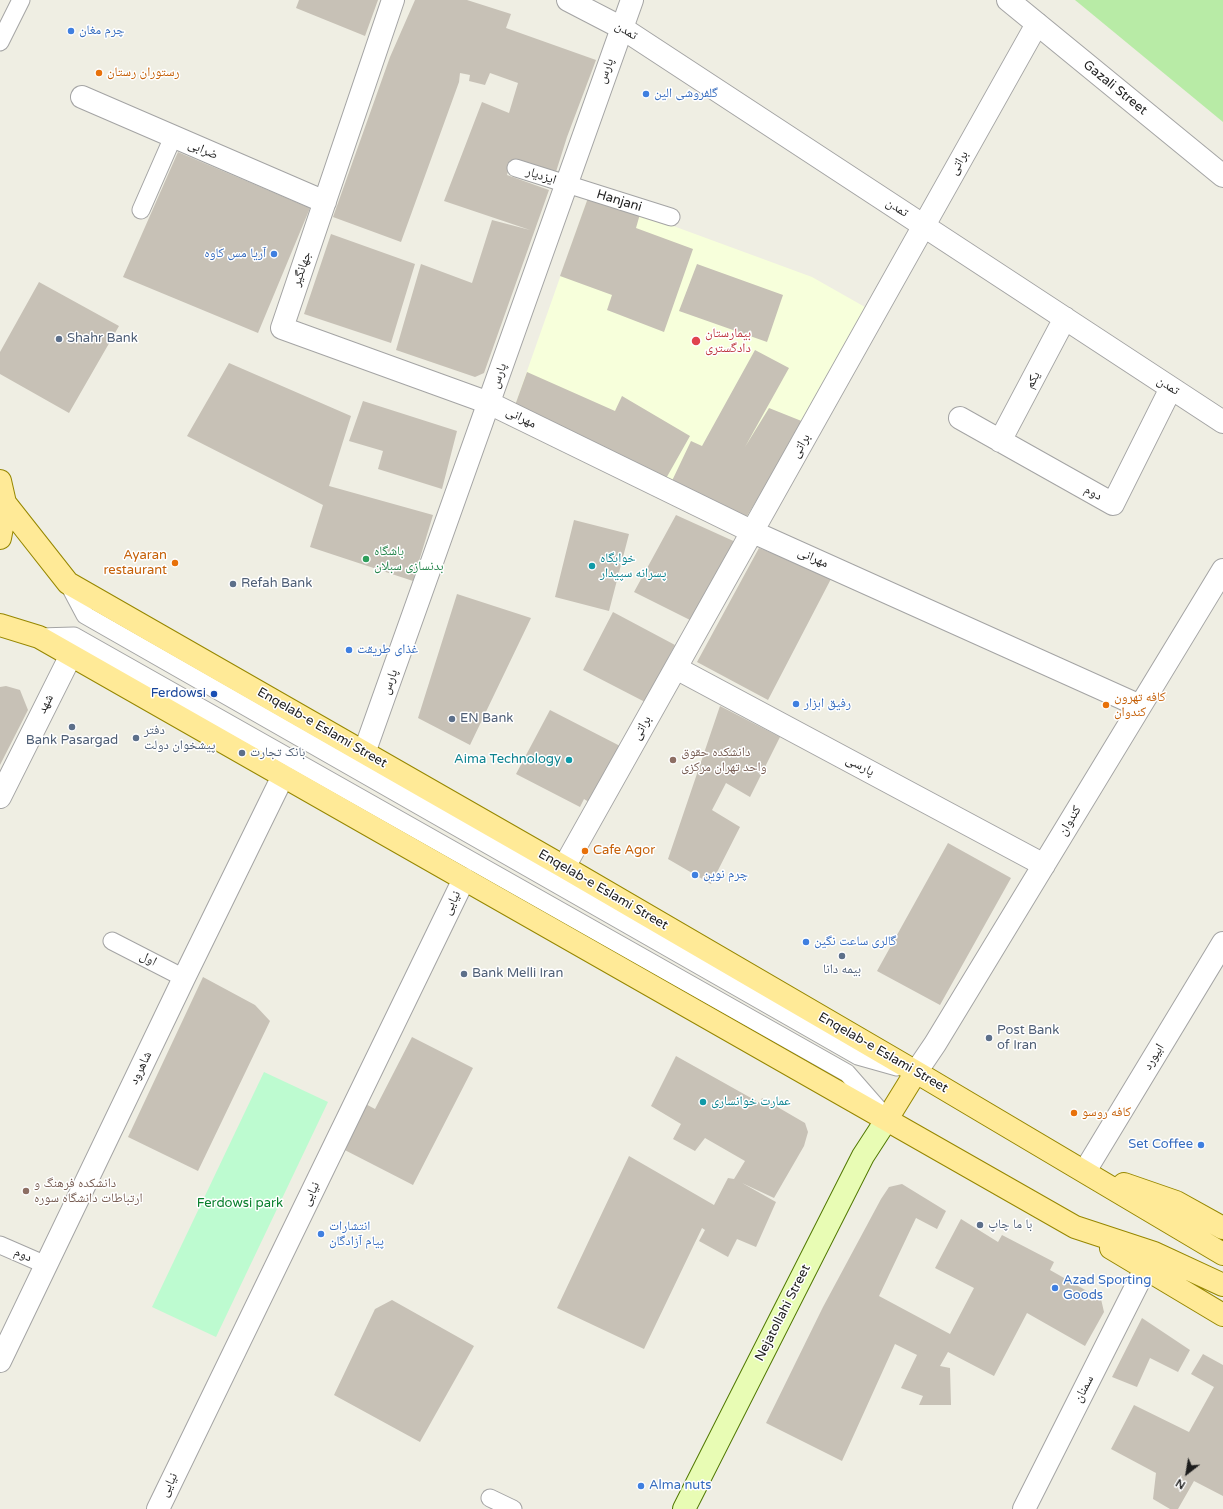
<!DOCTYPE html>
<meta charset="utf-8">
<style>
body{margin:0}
#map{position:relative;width:1223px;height:1509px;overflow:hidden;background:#efeee3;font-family:"Varela Round",sans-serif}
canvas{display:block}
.north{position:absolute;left:1167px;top:1453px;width:40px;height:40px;-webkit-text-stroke:3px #fff;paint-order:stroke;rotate:211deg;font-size:11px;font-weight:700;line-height:16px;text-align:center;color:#1d1d1d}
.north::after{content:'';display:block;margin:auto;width:14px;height:18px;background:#1d1d1d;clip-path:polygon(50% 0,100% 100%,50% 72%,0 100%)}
</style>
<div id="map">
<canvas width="1223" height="1509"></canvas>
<div class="north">N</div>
</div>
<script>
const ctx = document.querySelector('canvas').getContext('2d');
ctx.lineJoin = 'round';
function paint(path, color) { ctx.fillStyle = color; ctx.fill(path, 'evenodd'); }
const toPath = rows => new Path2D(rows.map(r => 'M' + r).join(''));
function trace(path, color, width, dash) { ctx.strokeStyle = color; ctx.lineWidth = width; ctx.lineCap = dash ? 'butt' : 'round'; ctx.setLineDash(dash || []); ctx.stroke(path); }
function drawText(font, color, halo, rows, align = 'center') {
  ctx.font = font + ' "Varela Round","Noto Naskh Arabic",sans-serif'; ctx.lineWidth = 3; ctx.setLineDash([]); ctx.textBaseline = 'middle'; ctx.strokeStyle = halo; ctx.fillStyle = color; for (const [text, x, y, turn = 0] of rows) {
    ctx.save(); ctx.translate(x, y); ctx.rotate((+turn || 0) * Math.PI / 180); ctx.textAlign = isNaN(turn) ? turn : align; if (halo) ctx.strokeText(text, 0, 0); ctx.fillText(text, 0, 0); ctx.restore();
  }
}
paint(toPath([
 [589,195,812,277,872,311,744,521,514,408]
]), '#f7ffdb');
paint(toPath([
 [1075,0,1223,0,1223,122]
]), '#b8eba6');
paint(toPath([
 [264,1072,328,1102,216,1337,152,1307]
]), '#bdfbd0');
paint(toPath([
 [299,0,378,0,365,36,296,8],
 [415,0,467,0,511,14,506,28,596,60,567,137,555,175,511,160,507,175,549,190,484,373,475,377,396,350,421,264,472,283,492,220,530,230,444,201,482,102,509,113,518,83,490,73,485,85,469,81,470,75,460,73,459,82,401,242,333,217,390,57],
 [178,152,310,208,258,333,123,277],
 [589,195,640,214,636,228,693,249,664,332,607,310,612,295,560,276],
 [331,234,415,264,391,343,304,314],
 [697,264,783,295,767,342,679,311],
 [39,282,119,326,69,413,0,374,0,352],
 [755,350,789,368,745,447,769,408,804,422,744,521,670,485,691,441,702,446],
 [229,363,351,416,329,486,433,515,413,581,310,547,323,505,187,436],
 [527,372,615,411,622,396,690,436,664,482,514,408],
 [363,401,457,431,442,489,378,469,383,451,349,441],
 [676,515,740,544,696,623,634,592],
 [574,520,629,534,609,611,555,597],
 [759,548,832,577,768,700,697,662],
 [457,594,531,618,470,745,418,718],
 [613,612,675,645,645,702,583,670],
 [6,686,20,690,28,710,0,765,0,687],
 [720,706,780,737,750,797,726,783,712,810,740,827,711,884,668,859],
 [550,710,622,747,592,804,584,799,580,807,516,774],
 [948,843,1011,878,940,1005,877,971],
 [203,977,255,1005,270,1021,198,1171,128,1137],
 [412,1037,473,1068,413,1185,335,1145,358,1100,375,1109],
 [676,1056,760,1103,762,1098,805,1123,808,1132,804,1146,774,1198,742,1183,776,1202,756,1247,737,1239,728,1257,699,1241,705,1230,702,1228,644,1349,557,1308,629,1156,714,1205,728,1178,734,1179,745,1161,705,1138,695,1151,673,1139,681,1124,651,1106],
 [902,1184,946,1211,937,1229,916,1218,879,1296,950,1334,974,1288,935,1268,961,1219,998,1242,1002,1235,1054,1262,1050,1270,1101,1299,1104,1312,1085,1346,1027,1313,994,1376,948,1352,940,1366,950,1368,951,1405,919,1405,923,1396,901,1388,917,1355,895,1344,842,1461,766,1423,823,1307,881,1199,889,1187],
 [392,1300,474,1346,420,1442,334,1395,375,1309],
 [1142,1318,1190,1350,1178,1372,1150,1358,1137,1387,1112,1377],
 [1203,1354,1223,1365,1223,1496,1194,1481,1178,1509,1170,1509,1153,1499,1156,1473,1111,1449,1134,1405,1189,1432,1214,1387,1191,1374]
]), '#c7c1b6');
const service = toPath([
 [0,42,21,0],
 [516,168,671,217],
 [141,210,173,137],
 [68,583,85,615,858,1056,897,1067],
 [39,637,74,636,847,1073,882,1113],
 [112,941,184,978],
 [0,1245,46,1265],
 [490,1498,513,1509]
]);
const minor = toPath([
 [393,0,282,328,489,403,753,532,1140,706],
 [568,0,622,28,1223,422],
 [82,97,325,202],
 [960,418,1113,504,1171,388],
 [1000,441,1065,318],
 [676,668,1044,865],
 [0,797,71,655],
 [564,867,1037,24],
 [916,1072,935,1044,1223,570],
 [1085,1171,1223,943],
 [0,1361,184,978,283,776],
 [158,1509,464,879],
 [1024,1509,1145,1269]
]);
const tertiary = toPath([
 [1008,0,1223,176],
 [364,753,632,0]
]);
const secondary = toPath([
 [684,1509,863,1156,887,1119]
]);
const primary = toPath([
 [0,481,5,503,5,512,0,538],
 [5,503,68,583,564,867,916,1072,1223,1254],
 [0,625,39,637,1075,1227,1154,1253,1223,1285],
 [887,1119,916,1072],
 [1124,1184,1176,1202,1223,1228],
 [1111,1248,1223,1315]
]);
trace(service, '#a4a4a4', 19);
trace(minor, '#a4a4a4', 24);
trace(tertiary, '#a4a4a4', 24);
trace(secondary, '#507801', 24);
trace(primary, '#968700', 24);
trace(service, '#fff', 17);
trace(minor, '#fff', 22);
trace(tertiary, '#fff', 22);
trace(secondary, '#e8fcb4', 22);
trace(primary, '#ffea97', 22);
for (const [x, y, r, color] of [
 [71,31,4,"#3f7fe0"],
 [99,73,4,"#e8710a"],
 [646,94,4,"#3f7fe0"],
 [274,254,4,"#3f7fe0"],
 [59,339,4,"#5c6f8a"],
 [696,341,5,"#e0444e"],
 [366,559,4,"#2e9e5b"],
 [175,563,4,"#e8710a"],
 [592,566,4,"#0f9aa8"],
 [233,584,4,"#5c6f8a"],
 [349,650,4,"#3f7fe0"],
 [214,694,4,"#1a4fb4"],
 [796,704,4,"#3f7fe0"],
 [1106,705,4,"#e8710a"],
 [452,719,4,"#5c6f8a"],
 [72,727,4,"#5c6f8a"],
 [136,738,4,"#5c6f8a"],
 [242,753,4,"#5c6f8a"],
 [569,760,4,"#0f9aa8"],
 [673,760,4,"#8d6e63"],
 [585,851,4,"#e8710a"],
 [695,875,4,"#3f7fe0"],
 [806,942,4,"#3f7fe0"],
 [842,956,4,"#5c6f8a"],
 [464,974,4,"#5c6f8a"],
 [989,1038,4,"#5c6f8a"],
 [703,1102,4,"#0f9aa8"],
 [1074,1113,4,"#e8710a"],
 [1201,1145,4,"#3f7fe0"],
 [26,1191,4,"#8d6e63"],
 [980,1225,4,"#5c6f8a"],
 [321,1234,4,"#3f7fe0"],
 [1055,1288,4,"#3f7fe0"],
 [641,1486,4,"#3f7fe0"]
]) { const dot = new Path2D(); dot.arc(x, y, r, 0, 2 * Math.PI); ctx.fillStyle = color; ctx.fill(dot); trace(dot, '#fff', 1.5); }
drawText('13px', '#366cbe', '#fff', [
 ["چرم مغان",79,31],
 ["گلفروشی الین",654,94],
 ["آریا مس کاوه",266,254,"right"],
 ["غذای طریقت",357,650],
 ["رفیق ابزار",804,704],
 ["چرم نوین",703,875],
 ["گالری ساعت نگین",814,942],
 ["Set Coffee",1193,1145,"right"],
 ["انتشارات",329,1227],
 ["پیام آزادگان",329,1242],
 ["Azad Sporting",1063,1281],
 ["Goods",1063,1296],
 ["Alma nuts",649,1486]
], 'left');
drawText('13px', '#1d1d1d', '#fff', [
 ["تمدن",626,31,31],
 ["پارس",606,71,-70],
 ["Gazali Street",1115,88,39],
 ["ضرابی",203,150,23],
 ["براتی",959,163,-61],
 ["ایزدیار",541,176,18],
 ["Hanjani",619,201,17],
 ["تمدن",897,208,33],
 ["جهانگیر",302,269,-71],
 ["پارس",499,376,-71],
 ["یکم",1033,380,-62],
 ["تمدن",1168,386,33],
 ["مهرانی",521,418,26],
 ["براتی",801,446,-61],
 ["دوم",1093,493,29],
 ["مهرانی",813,558,24],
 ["پارس",390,682,-70],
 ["شهد",46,704,-63],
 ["Enqelab-e Eslami Street",322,728,30],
 ["براتی",642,728,-61],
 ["پارسی",860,766,28],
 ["کندوان",1070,821,-59],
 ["Enqelab-e Eslami Street",603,890,30],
 ["نیایی",452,903,-64],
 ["اول",148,959,28],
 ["Enqelab-e Eslami Street",883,1053,30],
 ["ابیورد",1154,1057,-59],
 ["شاهرود",141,1068,-64],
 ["نیایی",311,1194,-64],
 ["دوم",23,1255,24],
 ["Nejatollahi Street",783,1313,-63],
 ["سمنان",1084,1389,-63],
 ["نیایی",169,1485,-64]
]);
drawText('13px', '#c56008', '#fff', [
 ["رستوران رستان",107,73],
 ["Ayaran",167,556,"right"],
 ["restaurant",167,571,"right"],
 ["کافه تهرون",1114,698],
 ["کندوان",1114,713],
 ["Cafe Agor",593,851],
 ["کافه روسو",1082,1113]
], 'left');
drawText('13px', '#be3a42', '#fff', [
 ["بیمارستان",705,334],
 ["دادگستری",705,349]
], 'left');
drawText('13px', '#4e5e75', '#fff', [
 ["Shahr Bank",67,339],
 ["Refah Bank",241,584],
 ["EN Bank",460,719],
 ["دفتر",144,731],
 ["پیشخوان دولت",144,746],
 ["Bank Pasargad",72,741,"center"],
 ["بانک تجارت",250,753],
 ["بیمه دانا",842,970,"center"],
 ["Bank Melli Iran",472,974],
 ["Post Bank",997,1031],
 ["of Iran",997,1046],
 ["با ما چاپ",988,1225]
], 'left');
drawText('13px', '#27864d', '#fff', [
 ["باشگاه",374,552],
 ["بدنسازی سبلان",374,567]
], 'left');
drawText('13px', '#0d838f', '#fff', [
 ["خوابگاه",600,559],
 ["پسرانه سپیدار",600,574],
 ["Aima Technology",561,760,"right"],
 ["عمارت خوانساری",711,1102]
], 'left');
drawText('13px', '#164399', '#fff', [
 ["Ferdowsi",206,694]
], 'right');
drawText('13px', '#785e54', '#fff', [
 ["دانشکده حقوق",681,753],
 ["واحد تهران مرکزی",681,768],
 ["دانشکده فرهنگ و",34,1184],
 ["ارتباطات دانشگاه سوره",34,1199]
], 'left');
drawText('13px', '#077f2c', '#fff', [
 ["Ferdowsi park",240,1204]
]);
</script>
